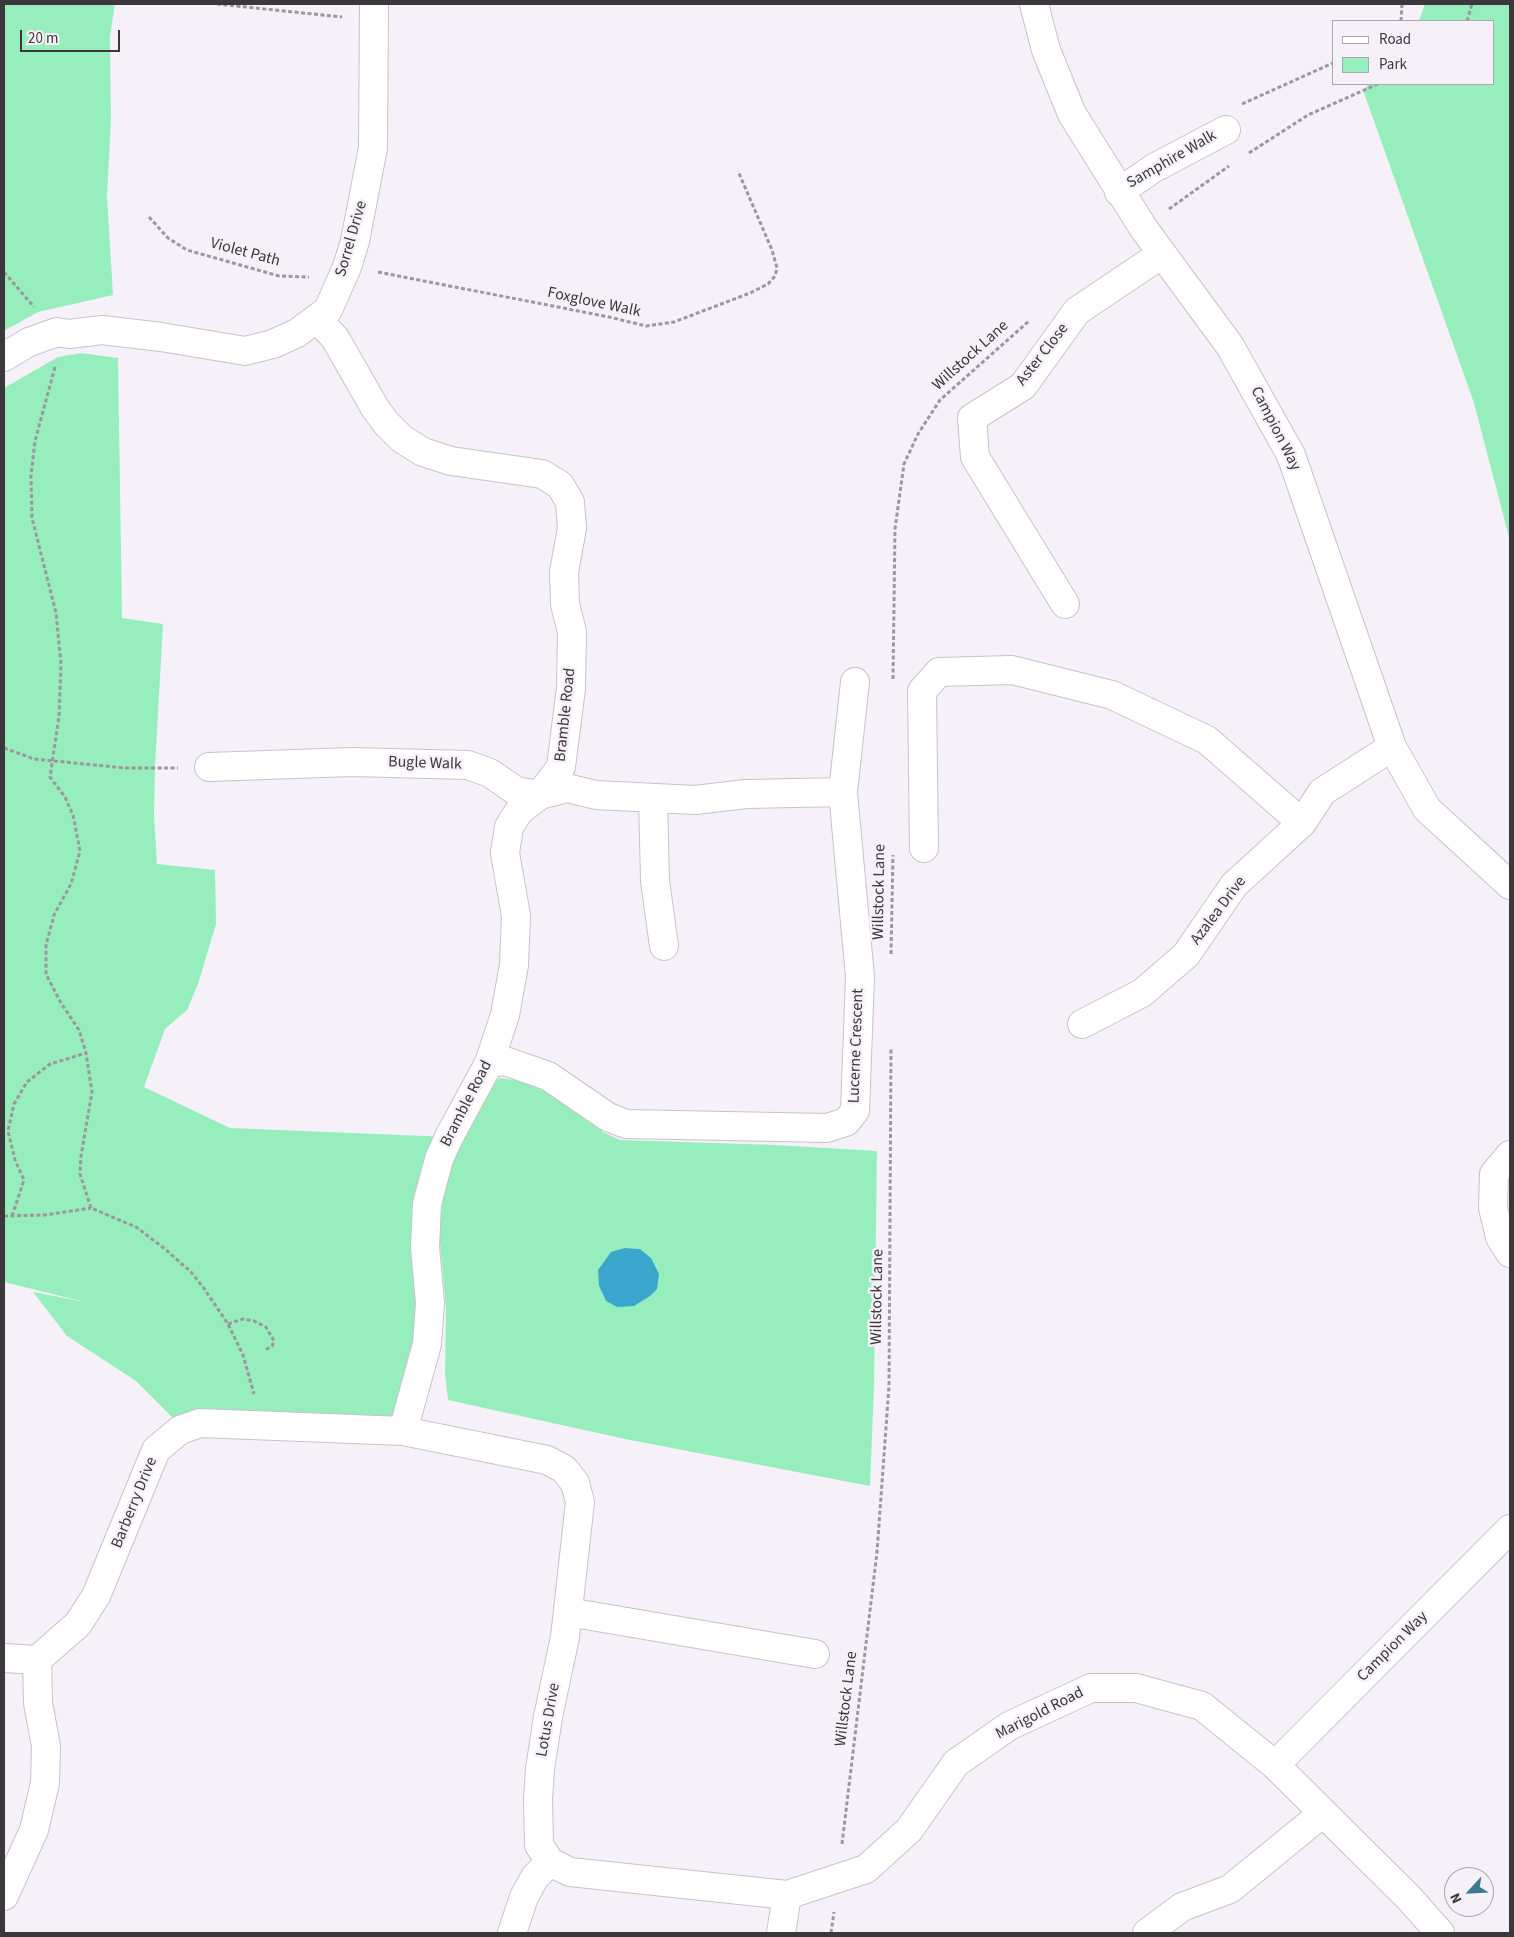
<!DOCTYPE html>
<style>
body{margin:0}
#map{position:relative;width:1514px;height:1937px;overflow:hidden;background:#f6f1f9;font-family:"Source Sans 3",sans-serif}
canvas{display:block}
.frame{position:absolute;inset:0;border:5px solid #3a383b;pointer-events:none}
.legend{position:absolute;left:1332px;top:20px;width:162px;height:65px;box-sizing:border-box;background:#f6f1f9;border:1px solid #aba7ad;margin:0;padding:6px 9px;list-style:none;font-size:15px;color:#3a383b}
.legend li{display:flex;align-items:center;gap:10px;height:25px}
.legend b{width:25px;border:1px solid #aba7ad}
.north{position:absolute;left:1444px;top:1867px;width:50px;height:50px;box-sizing:border-box;background:#f6f1f9;border:1px solid #aba7ad;border-radius:50%;rotate:245deg;font-size:14px;font-weight:700;line-height:20px;text-align:center;color:#3a383b}
.north::after{content:'';display:block;margin:auto;width:18px;height:22px;background:#3b7a8f;clip-path:polygon(50% 0,100% 100%,50% 72%,0 100%)}
.scale{position:absolute;left:20px;top:30px;width:100px;height:22px;box-sizing:border-box;border:2px solid #3a383b;border-top:0;padding-left:6px;font-size:15px;line-height:18px;white-space:nowrap;color:#3a383b;-webkit-text-stroke:4px #f6f1f9;paint-order:stroke}
</style>
<div id="map">
<canvas width="1514" height="1937"></canvas>
<div class="frame"></div>
<ul class="legend">
<li><b style="height:6px;background:#fff"></b>Road</li>
<li><b style="height:14px;background:#97eebd"></b>Park</li>
</ul>
<div class="north">N</div>
<div class="scale">20 m</div>
</div>
<script>
const ctx = document.querySelector('canvas').getContext('2d');
ctx.lineJoin = 'round';
function paint(path, color) { ctx.fillStyle = color; ctx.fill(path, 'evenodd'); }
const toPath = rows => new Path2D(rows.map(r => 'M' + r).join(''));
function trace(path, color, width, dash) { ctx.strokeStyle = color; ctx.lineWidth = width; ctx.lineCap = dash ? 'butt' : 'round'; ctx.setLineDash(dash || []); ctx.stroke(path); }
function drawText(font, color, halo, rows, align = 'center') {
  ctx.font = font + ' "Source Sans 3",sans-serif'; ctx.lineWidth = 5; ctx.setLineDash([]); ctx.textBaseline = 'middle'; ctx.strokeStyle = halo; ctx.fillStyle = color; for (const [text, x, y, turn = 0] of rows) {
    ctx.save(); ctx.translate(x, y); ctx.rotate((+turn || 0) * Math.PI / 180); ctx.textAlign = isNaN(turn) ? turn : align; if (halo) ctx.strokeText(text, 0, 0); ctx.fillText(text, 0, 0); ctx.restore();
  }
}
paint(toPath([
 [4,4,115,4,110,36,111,120,107,196,113,295,38,312,4,331],
 [1425,4,1510,4,1510,541,1474,403,1363,90,1369,84,1493,84,1493,21,1419,21],
 [81,353,118,358,122,618,163,624,155,767,154,815,157,864,215,870,216,924,198,984,187,1010,165,1029,144,1087,230,1128,449,1137,425,1247,403,1431,181,1426,136,1381,67,1336,33,1292,85,1302,4,1282,4,388,58,357],
 [499,1078,522,1081,550,1094,603,1132,620,1140,775,1145,877,1151,874,1386,870,1486,625,1439,448,1400,445,1374,446,1309,439,1232,443,1197,452,1161,482,1101],
 [625,1248,640,1249,651,1258,617,1307,606,1301,599,1286]
]), '#97eebd');
paint(toPath([
 [625,1248,640,1249,651,1258,659,1274,657,1289,650,1296,634,1306,617,1307,606,1301,599,1286,598,1270,611,1252]
]), '#3ba6cb');
const minor = toPath([
 [1034,4,1046,50,1072,114,1144,229,1230,346,1291,455,1392,747,1427,809,1510,885],
 [1119,192,1154,168,1226,130],
 [318,320,335,338,375,408,386,423,402,439,423,452,451,461,542,474,560,485,570,502,572,528,564,572,565,604,572,632,571,688,561,767,540,795,519,811,509,827,505,853,516,916,514,965,505,1015,489,1063,449,1137,439,1159,427,1204,425,1247,430,1303,427,1344,403,1431],
 [4,357,29,342,57,332,69,334,102,330,161,337,245,351,273,344,297,333,328,310,347,267,355,241,373,148,374,4],
 [1065,604,975,457,972,418,1023,386,1077,311,1162,254],
 [209,767,352,762,468,765,490,773,516,791,540,795,567,788,596,795,695,800,746,794,843,792],
 [653,798,655,881,664,946],
 [924,848,922,691,939,672,1012,670,1112,695,1207,740,1302,823],
 [1082,1024,1142,993,1186,955,1234,885,1302,823,1322,792,1392,747],
 [489,1063,505,1061,548,1076,608,1117,626,1124,827,1128,846,1122,855,1111,860,977,843,792,855,682],
 [1510,1155,1494,1174,1493,1208,1500,1237,1510,1253],
 [568,1612,815,1654],
 [4,1658,37,1660,78,1624,96,1596,156,1450,180,1430,200,1423,403,1431,547,1460,564,1469,575,1483,580,1502,565,1637,548,1717,540,1769,538,1799,539,1845,550,1862,570,1872,787,1895,781,1933],
 [1275,1765,1510,1529],
 [787,1895,866,1869,909,1830,956,1763,1009,1726,1091,1688,1136,1688,1202,1706,1275,1765,1410,1899,1440,1933],
 [4,1896,34,1830,45,1783,46,1746,38,1703,37,1660],
 [512,1933,524,1897,535,1877,550,1862],
 [1147,1933,1182,1907,1230,1889,1323,1813]
]);
trace(minor, '#c7c2ca', 30);
trace(toPath([
 [217,4,342,17],
 [1401,21,1402,4],
 [1467,21,1472,4],
 [1242,104,1333,63],
 [1249,153,1308,115,1378,84],
 [1169,209,1229,166],
 [149,217,168,238,187,250,279,276,309,277],
 [4,272,34,307],
 [378,272,609,317,646,326,674,322,750,293,768,284,775,276,777,268,772,250,738,171],
 [55,367,35,441,31,476,32,518,56,613,61,664,59,717,50,777,65,797,73,815,80,851,71,884,54,915,46,945,46,974,61,1003,79,1030,86,1053,92,1092,81,1156,80,1174,91,1208,136,1227,165,1249,191,1272,203,1287,228,1324,243,1355,254,1394],
 [893,679,895,529,904,464,918,434,940,400,1029,321],
 [4,748,34,759,125,768,178,768],
 [891,954,893,855],
 [4,1216,45,1215,91,1208],
 [12,1216,24,1180,15,1160,8,1131,14,1104,27,1082,50,1064,86,1053],
 [228,1324,243,1319,254,1321,266,1327,274,1341,272,1346,265,1350],
 [842,1844,877,1552,889,1386,891,1048],
 [831,1933,834,1912]
]), '#9b979d', 3, [4, 2.5]);
trace(minor, '#fff', 28);
drawText('16px', '#3a383b', '#f6f1f9', [
 ["Samphire Walk",1172,160,-30],
 ["Sorrel Drive",352,239,-74],
 ["Violet Path",245,253,15],
 ["Foxglove Walk",594,303,12],
 ["Aster Close",1043,355,-52],
 ["Willstock Lane",971,356,-42],
 ["Campion Way",1275,429,63],
 ["Bramble Road",566,715,-84],
 ["Bugle Walk",425,764,2],
 ["Willstock Lane",880,892,-89],
 ["Azalea Drive",1219,911,-53],
 ["Lucerne Crescent",857,1046,-88],
 ["Bramble Road",467,1104,-63],
 ["Willstock Lane",878,1297,-89],
 ["Barberry Drive",135,1503,-68],
 ["Campion Way",1393,1647,-45],
 ["Willstock Lane",847,1699,-83],
 ["Marigold Road",1040,1714,-27],
 ["Lotus Drive",549,1720,-80]
]);
</script>
